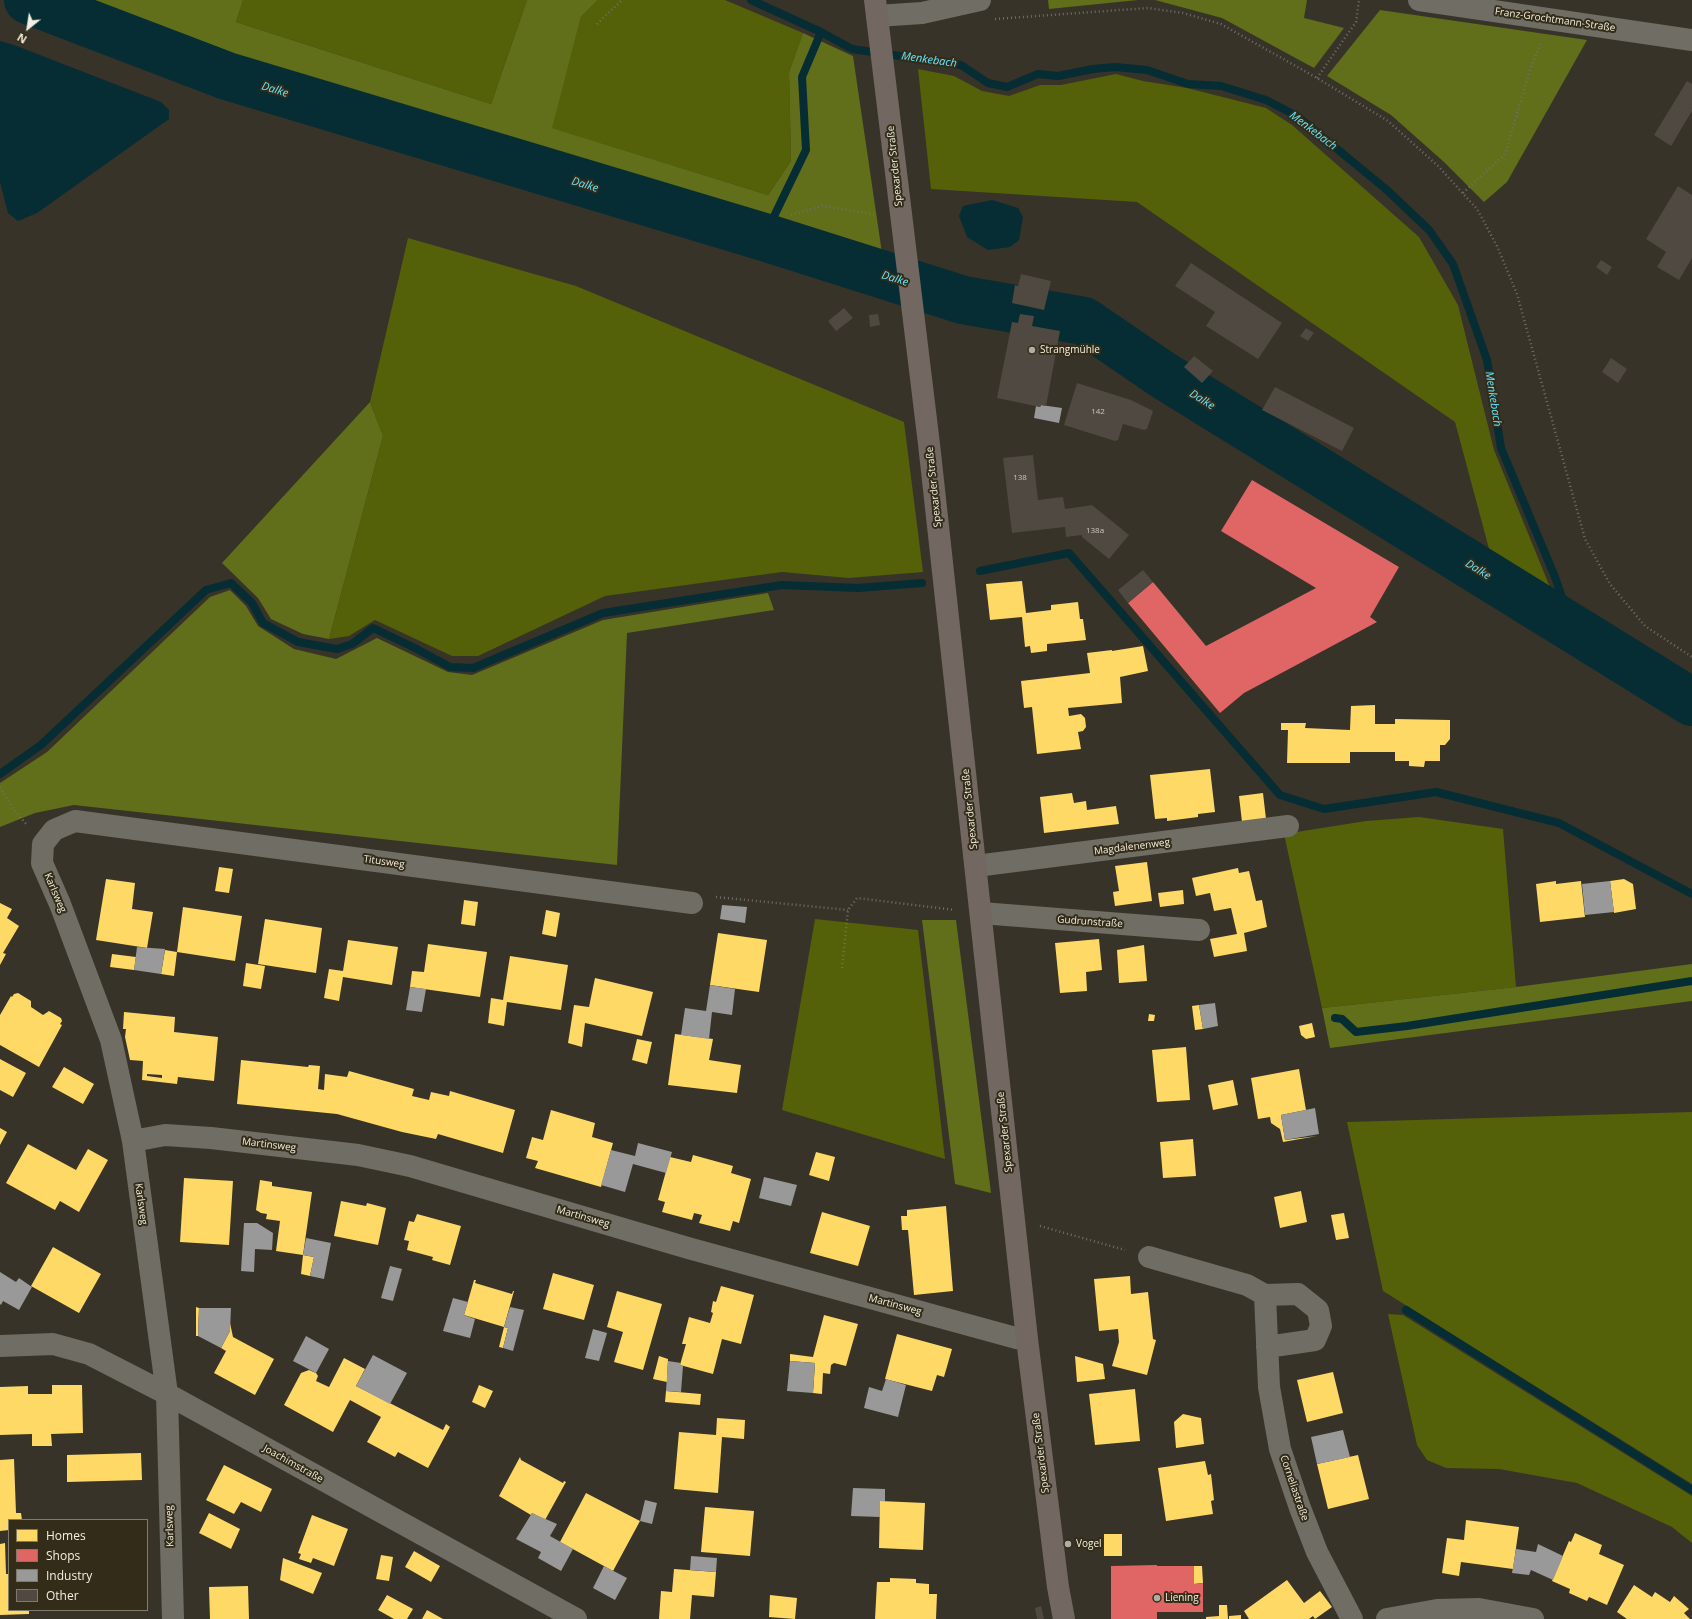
<!DOCTYPE html>
<meta charset="utf-8">
<style>
body{margin:0}
#map{position:relative;width:1692px;height:1619px;overflow:hidden;background:#373328;font-family:"Open Sans",sans-serif}
canvas{display:block}
.legend{position:absolute;left:8px;top:1519px;width:140px;height:92px;box-sizing:border-box;background:#322c18;border:1px solid #7f7a69;margin:0;padding:5px 7px;list-style:none;font-size:12px;color:#f3efe2}
.legend li{display:flex;align-items:center;gap:8px;height:20px}
.legend b{width:20px;border:1px solid #7f7a69}
.north{position:absolute;left:8px;top:8px;width:40px;height:40px;-webkit-text-stroke:3px #322c18;paint-order:stroke;rotate:210deg;font-size:11px;font-weight:700;line-height:16px;text-align:center;color:#f3efe2}
.north::after{content:'';display:block;margin:auto;width:14px;height:18px;background:#f3efe2;clip-path:polygon(50% 0,100% 100%,50% 72%,0 100%)}
</style>
<div id="map">
<canvas width="1692" height="1619"></canvas>
<ul class="legend">
<li><b style="height:11px;background:#ffd966"></b>Homes</li>
<li><b style="height:11px;background:#e06666"></b>Shops</li>
<li><b style="height:11px;background:#999"></b>Industry</li>
<li><b style="height:11px;background:#4f4941"></b>Other</li>
</ul>
<div class="north">N</div>
</div>
<script>
const ctx = document.querySelector('canvas').getContext('2d');
ctx.lineJoin = 'round';
function paint(path, color) { ctx.fillStyle = color; ctx.fill(path, 'evenodd'); }
const toPath = rows => new Path2D(rows.map(r => 'M' + r).join(''));
function trace(path, color, width, dash) { ctx.strokeStyle = color; ctx.lineWidth = width; ctx.lineCap = dash ? 'butt' : 'round'; ctx.setLineDash(dash || []); ctx.stroke(path); }
function drawText(font, color, halo, rows, align = 'center') {
  ctx.font = font + ' "Open Sans",sans-serif'; ctx.lineWidth = 4; ctx.setLineDash([]); ctx.textBaseline = 'middle'; ctx.strokeStyle = halo; ctx.fillStyle = color; for (const [text, x, y, turn = 0] of rows) {
    ctx.save(); ctx.translate(x, y); ctx.rotate((+turn || 0) * Math.PI / 180); ctx.textAlign = isNaN(turn) ? turn : align; if (halo) ctx.strokeText(text, 0, 0); ctx.fillText(text, 0, 0); ctx.restore();
  }
}
paint(toPath([
 [243,0,527,0,491,104,236,22],
 [598,0,725,0,803,33,789,72,791,161,768,195,551,128,581,17],
 [918,69,954,76,982,91,1009,96,1040,85,1061,85,1116,74,1143,81,1187,88,1266,108,1292,125,1419,237,1458,305,1494,450,1556,602,1495,571,1455,422,1137,202,931,189],
 [408,238,576,286,904,422,923,572,849,578,782,572,605,596,478,656,452,656,375,620,349,636,329,639,383,436,370,402],
 [1419,817,1503,829,1516,987,1322,1008,1284,834,1366,821],
 [815,919,918,930,945,1159,782,1110],
 [1692,1112,1692,1484,1383,1291,1347,1122],
 [1388,1314,1403,1315,1692,1496,1692,1543,1672,1527,1577,1483,1499,1469,1446,1468,1427,1460,1417,1445]
]), '#546109');
paint(toPath([
 [61,0,243,0,236,22,491,104,527,0,598,0,581,17,552,128,768,195,791,161,789,72,803,33,853,56,882,253,225,60],
 [1048,0,1138,0,1049,9],
 [1155,0,1307,0,1304,18,1344,28,1314,68,1222,18],
 [1380,10,1587,40,1507,182,1484,202,1444,162,1391,115,1327,76],
 [370,402,383,436,329,639,303,634,271,619,258,598,222,563],
 [230,590,246,606,258,626,294,649,336,659,377,638,448,672,472,675,603,620,768,593,774,610,627,633,617,865,74,805,35,813,0,827,0,783,47,752,210,597],
 [922,920,956,920,991,1193,955,1184],
 [1692,964,1692,1001,1330,1048,1322,1008,1516,987]
]), '#616e1a');
paint(toPath([
 [0,41,14,45,161,102,169,110,169,119,37,213,18,221,8,213,0,182],
 [992,200,1018,208,1023,217,1019,240,1010,247,988,250,967,237,959,216,963,206]
]), '#052d33');
paint(toPath([
 [1022,581,1026,613,1051,610,1051,605,1078,602,1080,619,1083,619,1086,640,1047,644,1047,651,1031,653,1030,646,1025,647,1022,617,990,620,986,584],
 [1143,646,1148,671,1120,677,1122,703,1068,708,1069,716,1081,714,1085,718,1086,727,1083,731,1078,732,1081,749,1037,754,1032,707,1024,708,1021,681,1090,673,1087,653,1112,650,1112,651],
 [1375,705,1375,724,1395,724,1395,719,1450,720,1450,739,1445,745,1440,745,1440,761,1425,761,1424,767,1409,766,1409,761,1395,761,1395,752,1350,752,1350,763,1287,763,1288,730,1281,730,1281,723,1306,723,1305,728,1350,730,1351,706],
 [1210,769,1215,812,1198,814,1198,817,1167,821,1167,818,1155,819,1150,775],
 [1072,793,1074,803,1086,801,1087,810,1116,806,1119,824,1044,833,1040,797],
 [1263,793,1266,819,1242,822,1239,796],
 [1147,862,1152,901,1115,906,1113,892,1119,891,1115,866],
 [219,867,233,869,229,893,215,891],
 [1238,868,1239,873,1249,871,1256,901,1262,900,1267,927,1244,933,1247,951,1214,957,1210,939,1237,934,1231,908,1214,911,1210,893,1196,896,1192,878],
 [106,879,135,883,132,909,153,912,147,948,96,940],
 [1624,879,1633,884,1636,909,1614,913,1610,881],
 [1556,881,1556,884,1581,881,1585,917,1540,922,1536,884],
 [1183,890,1184,904,1160,907,1158,893],
 [464,900,478,902,475,926,461,924],
 [0,903,12,909,7,918,19,926,3,953,6,954,0,965],
 [183,907,242,916,235,961,177,952,174,976,161,974,165,950,177,952],
 [546,910,560,913,556,937,542,934],
 [265,919,322,928,316,973,258,964],
 [718,933,767,940,759,992,710,985],
 [1099,939,1102,970,1086,972,1087,991,1060,993,1055,943],
 [348,940,398,947,392,985,343,977,339,1001,324,998,329,969,343,971],
 [428,944,487,952,480,997,410,987,412,971,424,972],
 [1144,945,1147,981,1119,983,1117,950],
 [112,954,136,957,134,970,110,967],
 [510,956,568,965,561,1010,507,1002,504,1026,488,1023,491,998,503,1000],
 [246,963,265,966,261,989,243,986],
 [595,978,653,992,642,1036,585,1023,582,1047,568,1043,574,1005,589,1007],
 [18,993,31,1001,31,1007,43,1015,49,1011,61,1018,62,1021,60,1024,62,1025,39,1067,0,1045,0,1015,11,996,12,997,14,994],
 [1199,1005,1203,1029,1195,1030,1192,1006],
 [124,1012,175,1017,174,1032,218,1037,214,1081,178,1077,177,1084,142,1080,143,1061,130,1060,125,1037,126,1029,123,1029],
 [147,1074,162,1075,162,1078,147,1076],
 [1149,1014,1155,1015,1154,1021,1148,1021],
 [1312,1023,1315,1037,1306,1039,1301,1035,1299,1026],
 [675,1034,713,1039,709,1060,741,1065,737,1093,668,1085],
 [637,1039,652,1042,647,1064,632,1060],
 [1186,1047,1190,1100,1157,1102,1152,1050],
 [0,1059,26,1073,13,1097,0,1090],
 [241,1060,308,1067,309,1065,320,1066,318,1089,324,1090,325,1074,347,1077,349,1071,414,1089,412,1096,429,1100,431,1092,449,1096,450,1091,515,1110,503,1153,438,1134,436,1139,402,1132,337,1114,237,1104],
 [64,1067,94,1084,83,1104,52,1087],
 [1299,1069,1306,1110,1281,1115,1285,1140,1317,1136,1283,1142,1280,1129,1271,1123,1270,1117,1258,1119,1251,1078],
 [1233,1080,1238,1105,1213,1110,1208,1085],
 [551,1110,595,1123,592,1137,613,1143,601,1187,535,1168,538,1161,526,1158,532,1137,543,1140],
 [0,1128,7,1132,0,1145],
 [1193,1139,1196,1176,1163,1178,1160,1142],
 [28,1144,76,1170,88,1149,108,1160,79,1212,60,1201,55,1210,6,1183],
 [816,1152,835,1157,829,1181,809,1175],
 [693,1155,733,1166,731,1173,751,1179,739,1223,733,1221,730,1231,699,1223,702,1215,694,1213,692,1220,662,1212,665,1202,658,1200,670,1157,691,1162],
 [184,1178,233,1181,229,1245,180,1242],
 [260,1180,272,1182,272,1186,312,1192,303,1255,276,1251,280,1221,266,1219,267,1214,261,1213,256,1210],
 [1301,1191,1307,1222,1280,1228,1274,1197],
 [341,1201,366,1206,367,1203,386,1208,378,1245,334,1236],
 [946,1206,953,1291,914,1295,908,1230,902,1230,901,1216,907,1216,907,1210],
 [822,1212,870,1226,858,1266,810,1253],
 [1344,1213,1349,1238,1336,1240,1331,1215],
 [417,1214,461,1226,450,1265,432,1260,433,1257,407,1250,409,1241,404,1240,409,1221,414,1222],
 [53,1247,101,1274,79,1313,31,1286],
 [303,1255,314,1257,310,1276,301,1274],
 [553,1273,594,1285,584,1320,543,1309],
 [1130,1276,1131,1294,1148,1292,1153,1339,1156,1340,1147,1375,1112,1366,1119,1342,1118,1329,1099,1331,1094,1279],
 [474,1280,476,1280,475,1283,512,1294,513,1291,514,1291,504,1327,464,1315],
 [721,1286,754,1295,741,1344,722,1339,713,1374,680,1365,686,1344,682,1344,689,1317,710,1323,713,1313,711,1312,713,1301,716,1302],
 [617,1291,662,1304,643,1370,614,1362,623,1332,607,1327],
 [196,1307,199,1308,198,1336,196,1336],
 [824,1315,858,1324,846,1366,834,1363,831,1365,830,1374,823,1373,822,1394,813,1393,815,1363,790,1361,790,1354,813,1357],
 [230,1323,233,1337,274,1359,255,1395,214,1373,226,1351,221,1348,230,1331],
 [504,1327,508,1328,503,1348,499,1347],
 [897,1334,952,1349,944,1377,937,1375,932,1391,885,1379],
 [659,1356,668,1359,667,1382,653,1379],
 [1075,1356,1103,1364,1105,1379,1077,1382],
 [344,1358,365,1369,356,1386,443,1430,446,1424,450,1427,428,1468,398,1452,395,1457,367,1442,381,1417,350,1400,333,1432,284,1405,301,1373,309,1370,316,1373,318,1376,316,1381,329,1387],
 [1333,1372,1343,1413,1307,1422,1297,1380],
 [52,1385,82,1385,83,1433,51,1434,52,1446,32,1446,32,1434,0,1435,0,1387,28,1386,28,1394,52,1394],
 [479,1385,493,1391,485,1408,472,1402],
 [1135,1389,1140,1441,1095,1445,1089,1394],
 [666,1391,701,1394,700,1405,665,1402],
 [1183,1414,1201,1418,1204,1444,1176,1448,1174,1422],
 [717,1418,745,1420,744,1439,722,1437,718,1493,674,1489,679,1432,716,1435],
 [141,1453,142,1480,67,1482,67,1455],
 [1358,1455,1369,1499,1328,1509,1317,1464],
 [520,1457,521,1460,563,1483,564,1481,566,1482,545,1520,532,1513,531,1515,499,1496],
 [14,1459,16,1513,21,1513,22,1520,9,1520,9,1530,0,1531,0,1460],
 [1205,1461,1208,1475,1211,1474,1214,1500,1211,1501,1213,1514,1166,1521,1158,1468],
 [224,1465,272,1489,261,1512,241,1502,234,1514,206,1500],
 [586,1493,640,1521,613,1571,560,1542],
 [880,1501,925,1503,923,1550,879,1548],
 [705,1507,754,1511,750,1556,701,1552],
 [209,1513,240,1529,231,1549,199,1533],
 [312,1515,348,1529,334,1566,313,1558,311,1563,299,1559,301,1554,298,1553],
 [1466,1520,1519,1527,1513,1569,1461,1562,1459,1576,1442,1573,1447,1538,1464,1540],
 [1575,1533,1602,1545,1599,1554,1624,1565,1607,1605,1589,1597,1587,1601,1569,1593,1570,1589,1552,1581,1569,1541,1571,1542],
 [1104,1534,1122,1534,1122,1556,1104,1556],
 [5,1543,6,1574,9,1574,9,1610,29,1610,29,1614,0,1615,0,1544],
 [414,1551,440,1566,431,1582,405,1567],
 [381,1555,393,1557,389,1581,376,1579],
 [283,1558,322,1573,313,1594,280,1580],
 [1194,1566,1202,1566,1203,1583,1194,1584],
 [674,1569,716,1572,714,1597,692,1595,690,1619,659,1619,661,1591,672,1592],
 [890,1578,916,1579,916,1583,929,1584,929,1594,937,1594,936,1619,875,1619,877,1582,890,1582],
 [1287,1580,1304,1603,1320,1591,1332,1607,1315,1619,1313,1616,1309,1619,1249,1619,1244,1611],
 [1634,1585,1652,1597,1655,1592,1670,1602,1674,1596,1689,1609,1684,1613,1690,1619,1627,1619,1617,1612],
 [248,1586,249,1619,210,1619,209,1587],
 [387,1595,413,1609,407,1619,394,1619,378,1610],
 [770,1595,797,1598,795,1619,769,1617],
 [1219,1605,1227,1605,1228,1619,1206,1619,1206,1617,1219,1616],
 [427,1610,443,1619,422,1619],
 [1241,1615,1241,1619,1229,1619,1229,1616]
]), '#ffd966');
paint(toPath([
 [1252,480,1399,567,1370,617,1377,622,1244,693,1220,713,1128,603,1153,582,1206,646,1316,588,1221,531],
 [1157,1565,1157,1566,1194,1566,1194,1584,1203,1583,1203,1612,1157,1612,1157,1619,1111,1619,1111,1566]
]), '#e06666');
paint(toPath([
 [1041,405,1062,408,1059,423,1034,418,1036,406,1040,407],
 [1610,881,1614,912,1585,915,1582,884],
 [722,905,747,907,745,923,720,919],
 [137,947,165,949,161,974,134,970],
 [710,985,735,989,732,1015,712,1012,709,1039,681,1035,685,1008,706,1011],
 [410,987,426,989,422,1012,406,1010],
 [1215,1003,1218,1026,1203,1029,1199,1005],
 [1315,1108,1319,1134,1285,1140,1281,1115],
 [638,1143,672,1152,666,1173,633,1164,625,1192,601,1185,611,1150,635,1156],
 [764,1177,797,1185,791,1206,759,1198],
 [244,1223,257,1223,273,1233,272,1250,255,1249,254,1272,241,1271],
 [306,1238,331,1243,324,1279,310,1276,314,1257,303,1255],
 [390,1266,402,1269,393,1301,381,1298],
 [0,1272,16,1282,19,1278,32,1287,19,1310,3,1301,1,1305,0,1304],
 [453,1298,468,1302,464,1315,475,1319,470,1338,443,1331],
 [510,1307,524,1310,513,1351,503,1348,508,1328,504,1327],
 [199,1308,231,1308,230,1331,221,1348,198,1336],
 [593,1329,607,1333,599,1361,585,1358],
 [306,1336,329,1349,316,1373,293,1361],
 [373,1355,407,1373,390,1404,356,1386],
 [668,1361,681,1363,680,1365,683,1366,681,1392,666,1391],
 [790,1361,815,1363,813,1393,787,1391],
 [886,1379,906,1385,898,1417,864,1408,869,1387,882,1391],
 [1343,1430,1350,1457,1317,1464,1311,1437],
 [853,1488,885,1489,885,1501,880,1501,880,1517,851,1516],
 [645,1500,657,1503,652,1524,640,1521],
 [532,1513,557,1524,550,1536,573,1549,561,1571,538,1558,541,1552,516,1539],
 [1538,1544,1563,1556,1553,1580,1531,1570,1529,1575,1512,1573,1516,1549,1536,1552],
 [691,1556,717,1558,716,1572,690,1570],
 [604,1566,627,1578,615,1600,593,1588]
]), '#999');
trace(toPath([
 [751,0,821,32,852,49,961,65,988,83,1007,87,1038,74,1058,76,1093,69,1115,67,1147,70,1188,84,1221,86,1266,100,1297,116,1387,190,1429,230,1453,264,1487,360,1501,448,1555,577,1565,606,1568,624],
 [764,237,806,150,802,77,821,32],
 [980,571,1069,553,1280,795,1324,809,1436,792,1559,823,1692,894],
 [0,774,41,745,206,590,231,583,252,603,263,623,298,642,337,649,352,644,373,628,415,648,450,667,473,668,603,613,782,585,858,588,922,583],
 [1335,1018,1342,1019,1356,1032,1407,1026,1692,981],
 [1406,1310,1692,1490]
]), '#052d33', 8);
trace(toPath([
 [28,0,227,76,764,237,963,300,1084,321,1163,375,1692,702]
]), '#052d33', 48);
paint(toPath([
 [1687,81,1692,84,1692,111,1671,146,1654,135],
 [1678,186,1692,195,1692,258,1679,280,1657,267,1666,252,1646,239],
 [1601,260,1612,267,1607,275,1596,267],
 [1191,263,1282,323,1258,359,1206,326,1215,312,1175,286],
 [1021,274,1051,281,1044,310,1012,303,1015,285,1018,286],
 [844,308,853,318,836,331,828,321],
 [878,314,880,325,870,327,869,315],
 [1020,314,1034,316,1032,326,1060,331,1046,406,1041,405,1040,407,997,398,1012,322,1018,323],
 [1306,328,1314,333,1308,341,1300,336],
 [1194,356,1213,371,1202,383,1184,367],
 [1611,358,1627,369,1618,383,1602,372],
 [1077,383,1131,400,1153,411,1147,429,1144,430,1123,424,1118,440,1115,441,1064,425],
 [1275,387,1354,428,1342,451,1262,410],
 [1033,455,1038,500,1063,497,1065,509,1092,505,1129,535,1109,559,1082,537,1082,535,1066,537,1065,527,1012,533,1003,458],
 [1143,570,1153,582,1128,603,1118,590],
 [1041,1606,1044,1619,1037,1619,1035,1608]
]), '#4f4941');
trace(toPath([
 [995,19,1148,8,1183,13,1221,24,1317,78,1388,121,1438,166,1477,209,1497,246,1517,294,1585,539,1610,584,1645,626,1692,657],
 [597,24,622,0],
 [1317,78,1356,22,1359,0],
 [1463,193,1505,154,1530,70,1541,42],
 [791,215,822,206,877,215],
 [0,787,14,810,27,825],
 [716,897,848,910],
 [842,968,848,910,857,898,955,910],
 [1040,1226,1125,1250]
]), '#726f68', 2.5, [1, 3]);
trace(toPath([
 [1419,0,1692,40],
 [877,16,922,13,980,0],
 [976,866,1288,826],
 [981,913,1199,930],
 [133,1141,165,1135,211,1138,358,1155,410,1166,688,1248,1016,1338,1027,1339],
 [1149,1257,1247,1285,1265,1295,1298,1294,1318,1310,1321,1326,1315,1340,1267,1347],
 [1265,1295,1269,1387,1280,1449,1300,1508,1317,1552,1352,1619],
 [0,1346,53,1344,89,1354,167,1394,576,1619],
 [173,1619,167,1394,133,1141,111,1040,60,904,42,863,43,844,54,830,75,821,692,903],
 [1387,1619,1437,1610,1479,1609,1533,1619]
]), '#6f6d64', 22);
trace(toPath([
 [875,0,929,444,1027,1339,1058,1587,1064,1619]
]), '#726761', 22);
for (const [x, y, r, color] of [
 [1032,350,4,"#b1ada1"],
 [1068,1544,4,"#b1ada1"],
 [1157,1598,4,"#b1ada1"]
]) { const dot = new Path2D(); dot.arc(x, y, r, 0, 2 * Math.PI); ctx.fillStyle = color; ctx.fill(dot); trace(dot, '#322c18', 1.5); }
drawText('8px', '#cac6ba', null, [
 ["142",1098,412],
 ["138",1020,478],
 ["138a",1095,531]
]);
drawText('10px', '#f3efe2', '#322c18', [
 ["Franz-Grochtmann-Straße",1555,20,8],
 ["Spexarder Straße",895,166,-96],
 ["Spexarder Straße",934,487,-96],
 ["Spexarder Straße",970,809,-96],
 ["Magdalenenweg",1132,847,-7],
 ["Titusweg",384,862,8],
 ["Karlsweg",55,893,67],
 ["Gudrunstraße",1090,922,4],
 ["Spexarder Straße",1005,1132,-96],
 ["Martinsweg",269,1145,7],
 ["Karlsweg",141,1204,82],
 ["Martinsweg",583,1217,16],
 ["Martinsweg",895,1305,15],
 ["Spexarder Straße",1041,1453,-97],
 ["Joachimstraße",293,1464,29],
 ["Corneliastraße",1294,1488,71],
 ["Karlsweg",170,1526,-92]
]);
drawText('10px', '#f3efe2', '#322c18', [
 ["Strangmühle",1040,350],
 ["Vogel",1076,1544],
 ["Liening",1165,1598]
], 'left');
drawText('italic 11px', '#64e4fe', '#322c18', [
 ["Menkebach",929,60,8],
 ["Dalke",275,90,17],
 ["Menkebach",1313,131,37],
 ["Dalke",585,185,17],
 ["Dalke",895,279,17],
 ["Menkebach",1493,399,81],
 ["Dalke",1202,400,32],
 ["Dalke",1478,570,32]
]);
</script>
